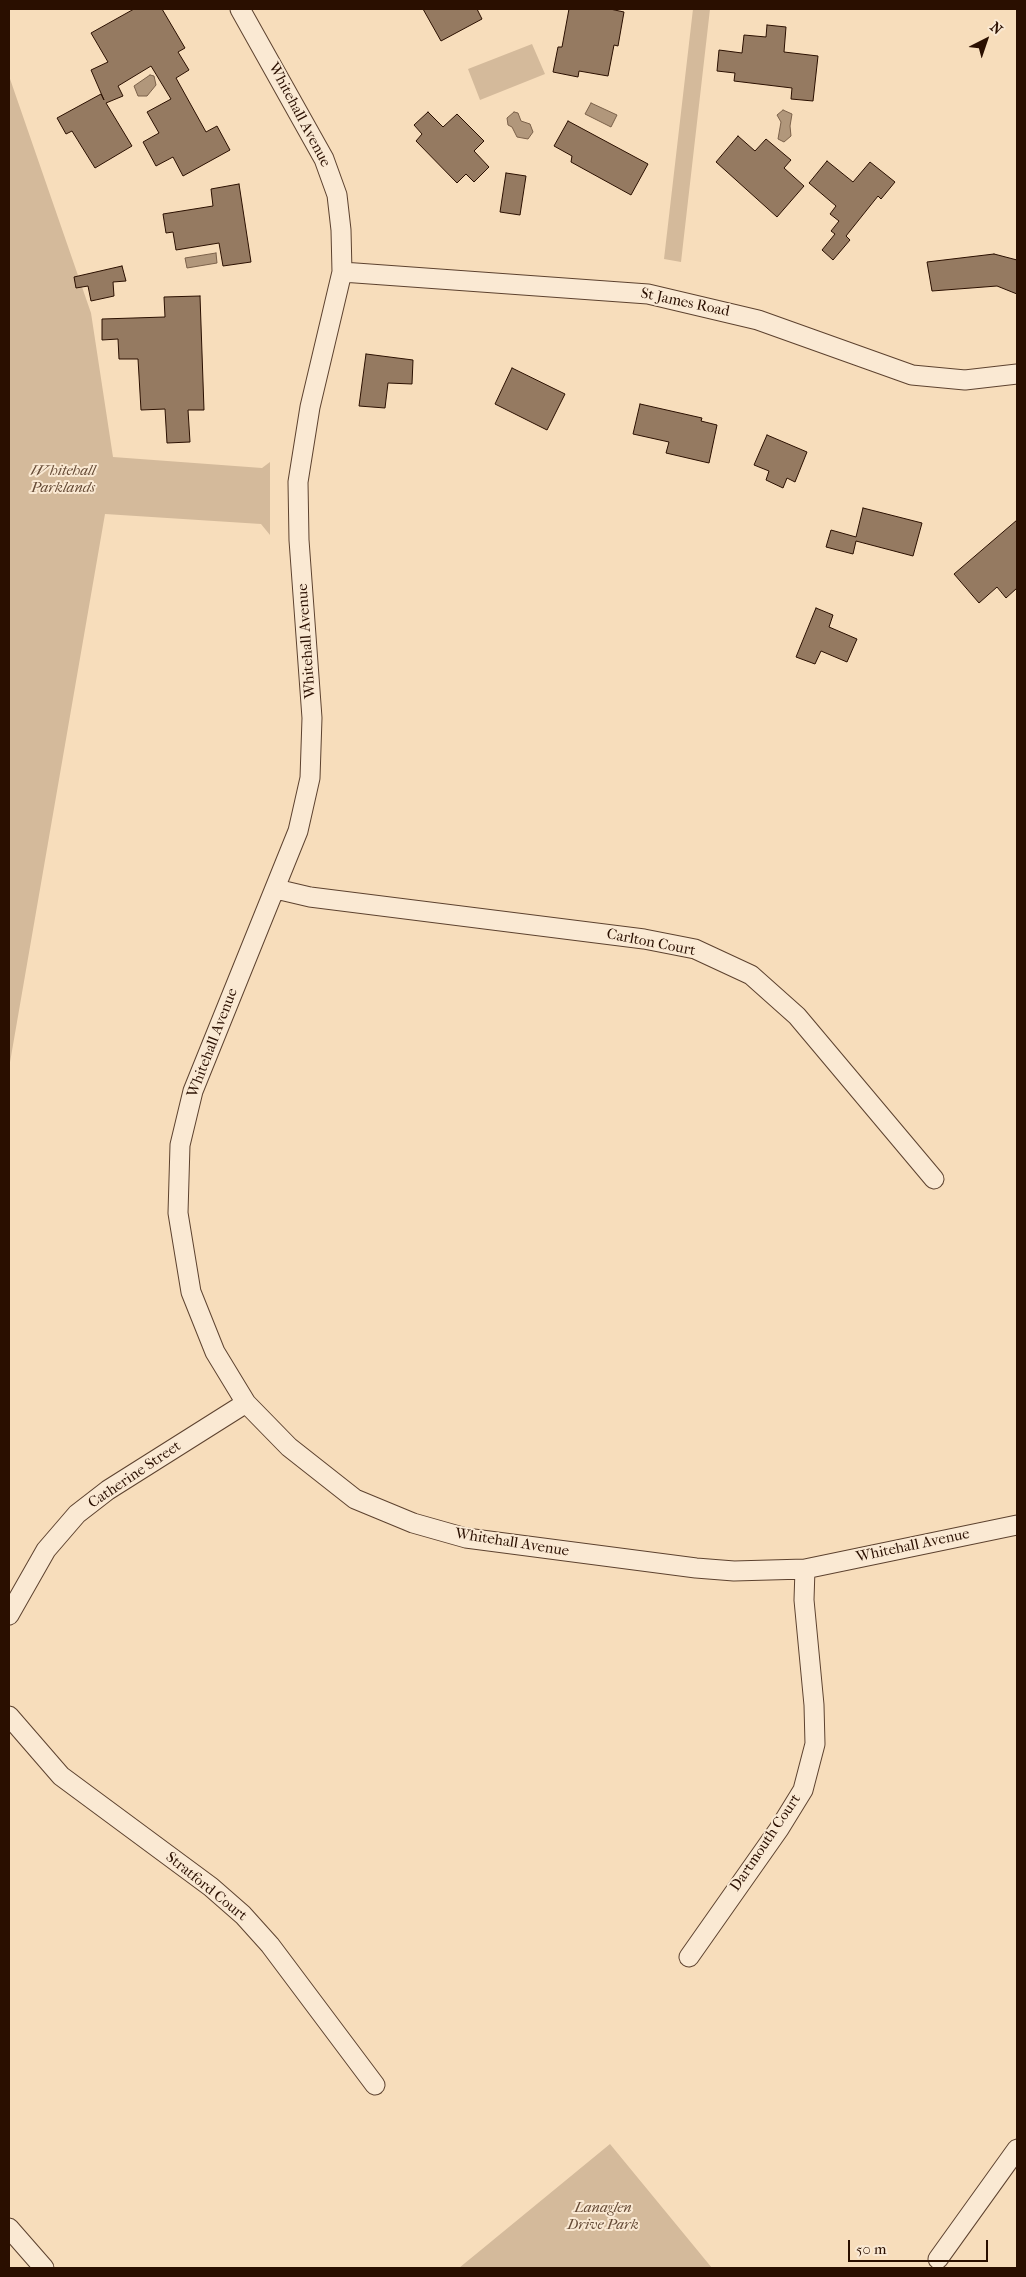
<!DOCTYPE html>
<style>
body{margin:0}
#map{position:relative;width:1026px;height:2277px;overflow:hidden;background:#f7ddbb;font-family:"IM FELL French Canon",serif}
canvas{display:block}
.frame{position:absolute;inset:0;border:10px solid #2a0f00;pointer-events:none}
.north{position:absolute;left:961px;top:15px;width:50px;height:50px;-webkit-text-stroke:4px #fae9d3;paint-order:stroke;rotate:41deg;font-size:14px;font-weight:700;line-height:20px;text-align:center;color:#2a0f00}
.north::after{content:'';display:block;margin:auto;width:18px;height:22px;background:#2a0f00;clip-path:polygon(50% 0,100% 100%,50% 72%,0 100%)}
.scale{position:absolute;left:848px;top:2240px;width:140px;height:22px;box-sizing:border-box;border:2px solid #2a0f00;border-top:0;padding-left:6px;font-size:15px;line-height:18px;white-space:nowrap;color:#2a0f00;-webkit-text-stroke:4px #fae9d3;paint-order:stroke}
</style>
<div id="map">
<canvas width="1026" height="2277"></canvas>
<div class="frame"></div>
<div class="north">N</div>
<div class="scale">50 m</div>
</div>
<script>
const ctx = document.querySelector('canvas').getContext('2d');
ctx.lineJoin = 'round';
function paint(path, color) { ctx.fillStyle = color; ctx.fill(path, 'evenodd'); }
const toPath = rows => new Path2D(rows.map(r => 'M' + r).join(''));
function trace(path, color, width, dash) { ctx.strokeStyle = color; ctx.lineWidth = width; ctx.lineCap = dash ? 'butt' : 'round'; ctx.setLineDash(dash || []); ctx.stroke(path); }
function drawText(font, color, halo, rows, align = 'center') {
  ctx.font = font + ' "IM FELL French Canon",serif'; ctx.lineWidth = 4; ctx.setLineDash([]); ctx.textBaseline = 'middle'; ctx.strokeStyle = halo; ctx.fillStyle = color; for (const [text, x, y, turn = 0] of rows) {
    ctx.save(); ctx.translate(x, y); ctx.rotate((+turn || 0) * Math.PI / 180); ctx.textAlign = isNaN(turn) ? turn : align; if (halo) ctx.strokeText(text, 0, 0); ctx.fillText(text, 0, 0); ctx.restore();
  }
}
paint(toPath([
 [693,9,710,9,681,262,664,259],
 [532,44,545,74,480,100,468,69],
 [9,76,91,313,113,457,262,468,270,462,270,535,261,524,105,514,9,1068],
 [610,2144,712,2268,459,2268]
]), '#d4ba9b');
const water = toPath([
 [150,75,154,76,156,85,147,96,138,96,134,86,150,75],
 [591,103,617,115,611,127,585,114,591,103],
 [783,110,792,114,790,126,791,136,784,142,778,139,781,122,777,115,783,110],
 [514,112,518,113,521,121,530,124,533,132,528,139,517,137,512,127,508,125,507,118,514,112],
 [216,253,217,263,187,268,185,258,216,253]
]);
paint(water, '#b1977b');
trace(water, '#7b614a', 1);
const building = toPath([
 [134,9,162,9,185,48,178,52,189,70,176,78,206,132,217,126,230,150,183,176,173,157,156,166,143,142,159,133,147,112,171,99,151,66,118,86,123,96,106,103,132,146,95,168,72,131,66,134,57,118,101,94,104,100,91,70,108,62,91,33,134,9],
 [423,9,477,9,482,19,441,41,423,9],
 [569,9,610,9,624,12,618,46,614,45,608,76,579,71,578,77,553,72,558,47,562,47,569,9],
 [767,25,786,27,784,52,818,56,813,101,791,99,792,88,734,81,735,73,717,71,719,50,742,53,744,35,766,37,767,25],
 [428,112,443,127,457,114,484,141,474,151,489,167,474,182,466,174,457,183,416,141,422,134,414,125,428,112],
 [568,121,648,164,631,195,571,162,572,156,554,146,568,121],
 [738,136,755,151,766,139,791,160,784,168,804,186,777,217,716,162,738,136],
 [827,161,853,182,870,162,895,182,881,199,878,196,846,236,850,240,833,260,822,250,835,234,831,231,839,221,830,214,836,206,809,183,827,161],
 [506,173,526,176,520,215,500,212,506,173],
 [239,184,251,262,223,266,219,243,176,250,173,232,166,233,163,214,213,206,211,189,239,184],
 [994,254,1017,260,1017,294,997,286,932,291,927,262,994,254],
 [122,266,126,281,113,282,114,296,91,301,88,286,76,288,74,277,122,266],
 [200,296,204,410,188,410,190,442,167,443,165,409,141,410,138,359,119,359,118,339,102,340,102,319,165,317,164,297,200,296],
 [366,354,413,360,412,384,388,383,385,408,359,406,366,354],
 [512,368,565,394,547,430,495,404,512,368],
 [640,404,702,418,701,421,717,425,709,463,666,453,669,442,633,434,640,404],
 [767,435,807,452,795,482,787,478,783,488,766,480,769,471,754,465,767,435],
 [863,508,922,523,913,556,856,541,853,554,826,547,831,530,856,537,863,508],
 [1017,520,1017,588,1006,598,997,587,979,603,954,574,1017,520],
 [816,608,833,615,829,627,857,639,847,662,821,651,815,664,796,657,816,608]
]);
paint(building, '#957a61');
trace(building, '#2a0f00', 1);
const minor = toPath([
 [240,9,324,159,337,195,341,230,342,272,310,407,298,482,299,540,312,718,310,778,298,831,193,1091,180,1145,178,1213,191,1292,215,1352,246,1403,289,1447,355,1499,413,1523,466,1538,696,1568,734,1571,805,1569,1017,1525],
 [342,272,648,294,758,320,912,375,965,380,1017,374],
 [276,889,310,897,644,939,695,949,751,975,797,1016,934,1179],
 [9,1615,46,1550,77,1514,108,1490,246,1403],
 [9,1716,61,1776,211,1887,243,1915,270,1945,375,2085],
 [689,1957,779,1829,803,1790,815,1744,814,1705,804,1600,805,1569],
 [9,2228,44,2268],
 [938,2259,1017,2149]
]);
trace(minor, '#5d422f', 21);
trace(minor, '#fae9d3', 19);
drawText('15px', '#2a0f00', '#fae9d3', [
 ["Whitehall Avenue",299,115,62],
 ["St James Road",685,303,12],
 ["Whitehall Avenue",307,641,-94],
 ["Carlton Court",651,943,11],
 ["Whitehall Avenue",213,1043,-69],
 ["Catherine Street",135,1475,-34],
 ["Whitehall Avenue",512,1543,9],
 ["Whitehall Avenue",913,1546,-12],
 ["Dartmouth Court",766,1843,-56],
 ["Stratford Court",206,1887,39]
]);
drawText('italic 15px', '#664b36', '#fae9d3', [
 ["Whitehall",63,471],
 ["Parklands",63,488],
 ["Lanaglen",603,2208],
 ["Drive Park",603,2225]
]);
</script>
